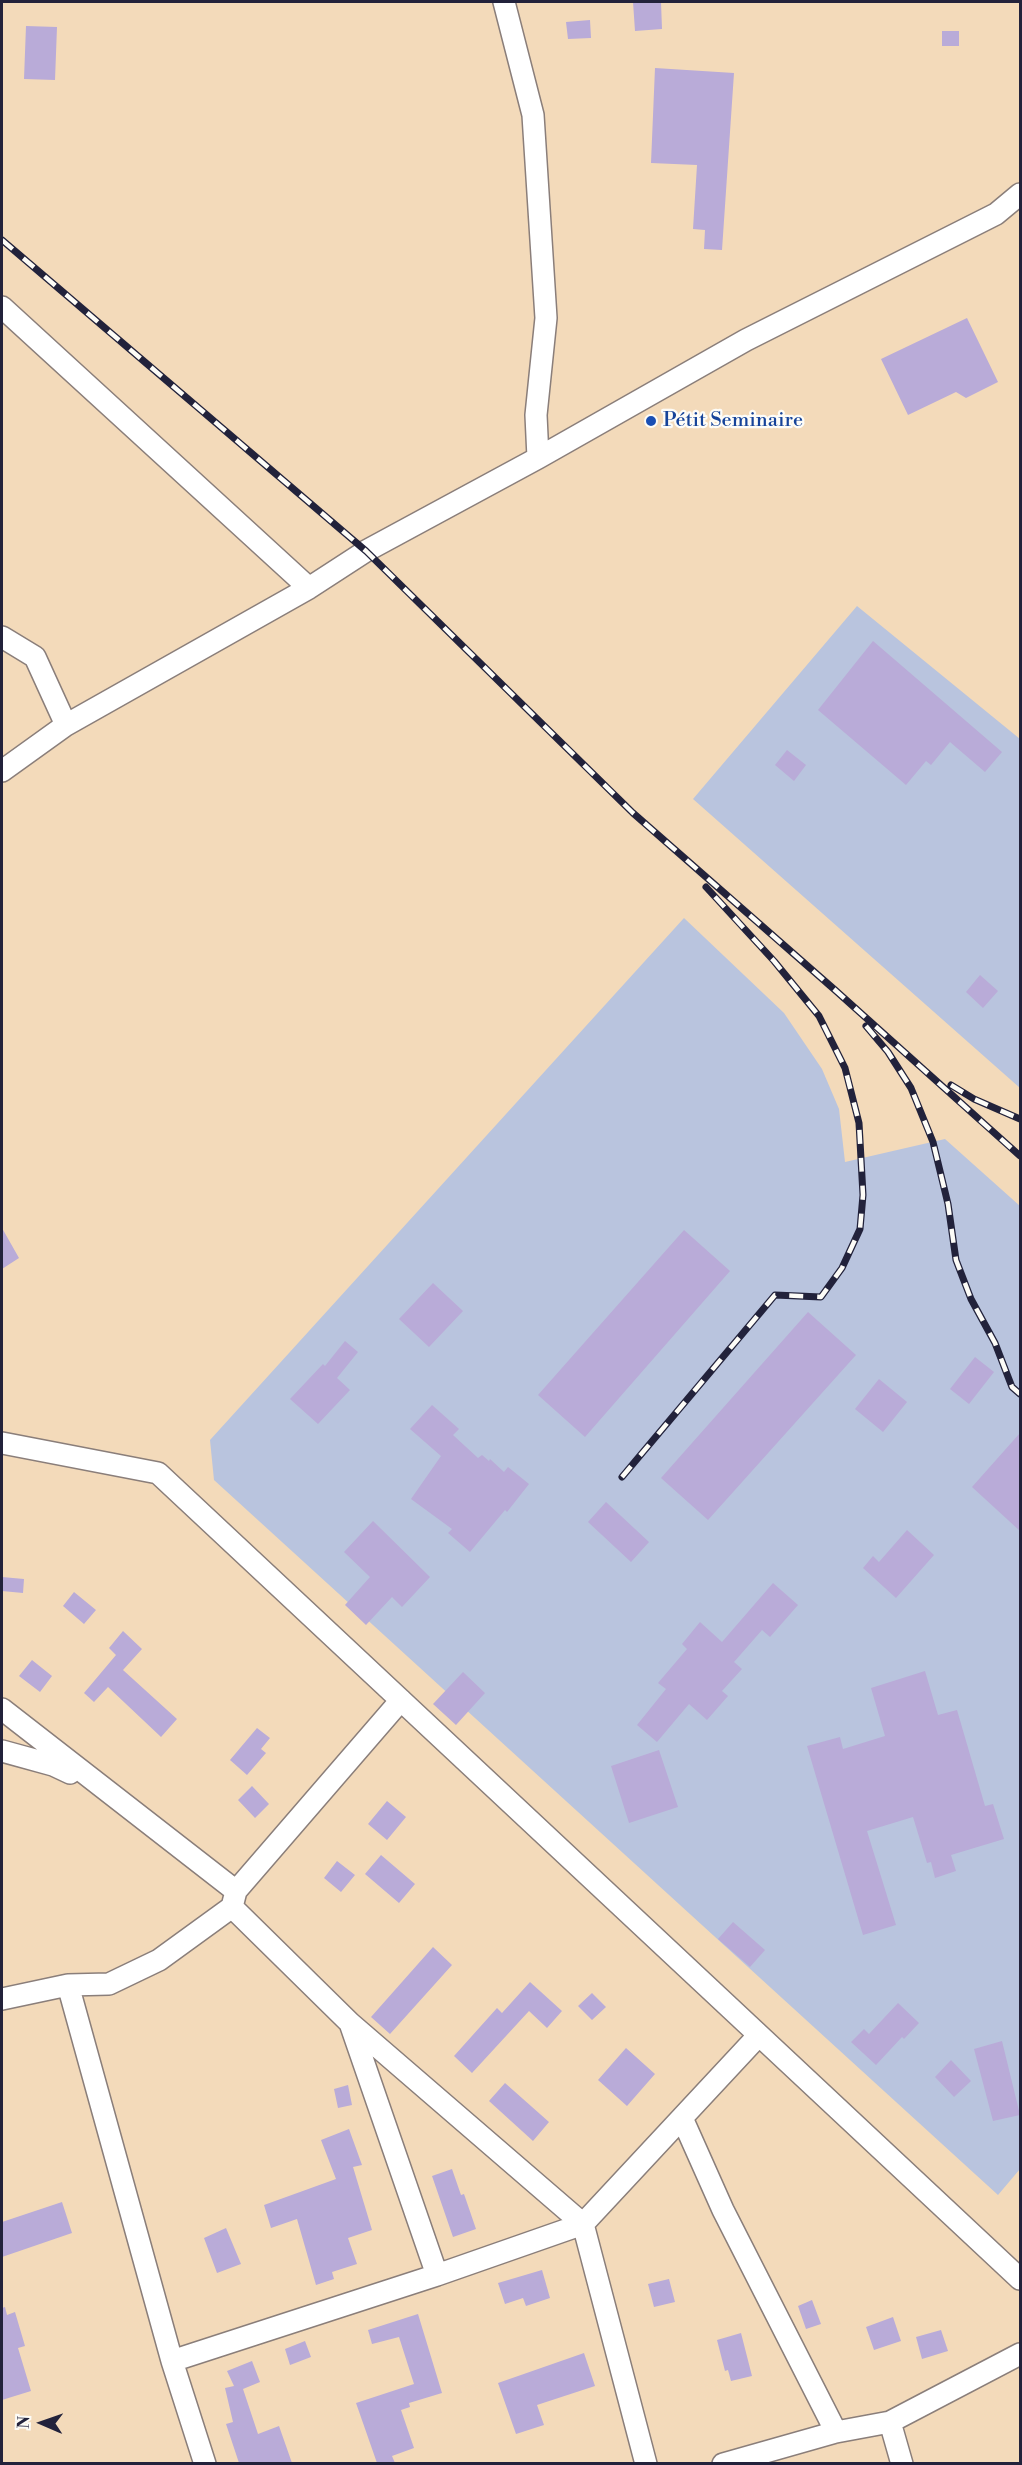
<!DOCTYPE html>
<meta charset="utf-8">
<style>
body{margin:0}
#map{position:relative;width:1022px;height:2465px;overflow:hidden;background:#f3daba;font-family:"Libre Bodoni",serif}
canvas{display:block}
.frame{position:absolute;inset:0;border:3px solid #22223b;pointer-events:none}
.north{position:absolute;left:12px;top:2393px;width:60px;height:60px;-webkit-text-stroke:4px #fdfcf7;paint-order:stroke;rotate:272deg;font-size:16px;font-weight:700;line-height:24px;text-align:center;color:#22223b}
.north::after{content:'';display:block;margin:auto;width:21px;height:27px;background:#22223b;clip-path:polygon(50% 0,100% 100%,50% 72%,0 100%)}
</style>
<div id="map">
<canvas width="1022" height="2465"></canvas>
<div class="frame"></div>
<div class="north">N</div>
</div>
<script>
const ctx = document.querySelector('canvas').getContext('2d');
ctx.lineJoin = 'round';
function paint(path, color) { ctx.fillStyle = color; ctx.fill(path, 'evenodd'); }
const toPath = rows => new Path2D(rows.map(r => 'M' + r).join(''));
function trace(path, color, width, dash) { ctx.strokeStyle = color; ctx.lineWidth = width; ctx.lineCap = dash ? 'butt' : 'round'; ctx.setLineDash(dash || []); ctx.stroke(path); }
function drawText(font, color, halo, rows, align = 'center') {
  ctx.font = font + ' "Libre Bodoni",serif'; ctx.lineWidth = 4.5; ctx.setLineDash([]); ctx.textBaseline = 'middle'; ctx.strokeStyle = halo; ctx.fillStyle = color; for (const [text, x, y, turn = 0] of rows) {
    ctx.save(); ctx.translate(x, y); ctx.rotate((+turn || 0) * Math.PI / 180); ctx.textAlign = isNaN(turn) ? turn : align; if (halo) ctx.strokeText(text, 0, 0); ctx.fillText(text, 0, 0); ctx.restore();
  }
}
paint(toPath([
 [857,606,1020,739,1020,1088,693,799],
 [684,918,784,1013,822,1069,839,1109,845,1162,945,1139,1020,1206,1020,2169,998,2195,214,1480,210,1440]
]), '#b9c4de');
paint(toPath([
 [633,2,661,2,662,29,635,31],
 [590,20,591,38,568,39,566,22],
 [26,26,57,27,55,80,24,79],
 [942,31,959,31,959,46,942,46],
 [655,68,734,73,722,250,704,249,705,230,693,229,697,165,651,163],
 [967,318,998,382,966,398,956,392,908,415,881,359],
 [873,641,1002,752,985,772,950,742,931,765,926,761,906,785,818,710],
 [787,750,806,765,794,781,775,765],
 [980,975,998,991,983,1008,966,992],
 [2,1228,19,1258,2,1269],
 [684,1230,730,1271,585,1437,538,1395],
 [433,1283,463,1311,429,1347,399,1319],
 [808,1312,856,1355,708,1520,661,1478],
 [345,1341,358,1352,337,1378,350,1390,318,1424,290,1399,323,1364,325,1366],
 [975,1357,994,1372,969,1404,950,1389],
 [879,1379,907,1402,883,1432,855,1409],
 [432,1405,459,1429,453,1435,478,1458,482,1455,489,1461,490,1459,504,1472,508,1467,529,1484,507,1512,505,1510,470,1552,448,1533,452,1529,411,1499,441,1456,410,1429],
 [1020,1433,1020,1531,972,1487],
 [606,1502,649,1542,631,1562,588,1522],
 [373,1521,430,1577,402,1607,392,1597,366,1625,345,1605,370,1577,344,1552],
 [907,1530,934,1555,896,1598,863,1568,873,1556,879,1562],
 [2,1577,24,1579,23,1593,2,1591],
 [773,1583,798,1605,770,1637,762,1630,734,1662,742,1669,722,1691,728,1696,707,1720,689,1704,657,1742,637,1725,666,1689,658,1683,687,1649,682,1644,700,1622,722,1642],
 [74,1592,96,1610,84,1624,63,1606],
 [123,1631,142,1649,123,1670,177,1719,161,1737,108,1687,94,1702,84,1693,116,1655,109,1648],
 [32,1660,52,1676,40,1692,19,1676],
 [925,1671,938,1715,957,1710,985,1806,993,1804,1004,1839,951,1855,956,1871,935,1878,931,1862,927,1863,913,1817,867,1831,896,1925,863,1935,807,1746,840,1737,843,1749,885,1736,871,1688],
 [463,1672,485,1693,456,1725,433,1704],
 [257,1728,270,1738,261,1749,266,1753,247,1775,230,1760],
 [659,1750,678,1807,629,1823,611,1766],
 [252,1786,269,1804,255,1818,238,1800],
 [387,1801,406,1817,387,1840,368,1824],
 [381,1855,415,1884,399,1903,365,1874],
 [337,1861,355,1875,341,1892,324,1878],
 [733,1922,765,1950,750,1967,718,1939],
 [433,1947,452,1965,390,2034,371,2017],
 [530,1982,562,2011,547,2028,529,2011,472,2073,454,2056,497,2008,502,2013],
 [592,1993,606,2007,592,2020,578,2006],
 [898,2003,919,2023,904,2039,902,2037,876,2065,851,2042,864,2029,869,2034],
 [1002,2041,1020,2115,993,2121,974,2049],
 [626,2048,655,2074,627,2106,598,2080],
 [951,2060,971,2081,954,2097,935,2077],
 [505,2083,549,2122,533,2141,489,2101],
 [348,2085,352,2105,338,2108,334,2089],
 [349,2129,362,2165,353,2167,372,2230,348,2238,357,2264,332,2272,334,2279,316,2285,297,2219,271,2228,264,2205,336,2179,321,2140],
 [452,2169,461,2195,464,2194,476,2229,453,2237,432,2176],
 [62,2202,72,2233,2,2257,2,2222],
 [226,2228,241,2264,217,2273,204,2238],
 [542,2270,550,2298,526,2306,523,2298,505,2304,498,2283],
 [669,2279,675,2302,654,2307,648,2284],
 [812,2300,821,2324,806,2329,798,2306],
 [5,2307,7,2315,15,2312,25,2346,18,2348,31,2391,2,2400,2,2308],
 [418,2314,442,2393,409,2403,410,2407,401,2410,414,2448,392,2456,395,2463,377,2463,356,2403,414,2384,399,2337,372,2344,368,2330],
 [893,2317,901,2341,874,2350,866,2327],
 [941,2330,948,2351,922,2359,916,2337],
 [741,2333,752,2376,731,2381,728,2370,725,2371,717,2340],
 [305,2341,311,2357,290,2365,285,2349],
 [584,2353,595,2386,537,2405,544,2425,516,2434,498,2383],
 [252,2361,260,2382,243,2389,258,2434,279,2426,292,2463,239,2463,226,2424,233,2422,225,2388,234,2386,227,2371]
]), '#b9abd8');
const minor = toPath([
 [504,2,533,115,546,318,536,415,538,458],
 [2,307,309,588],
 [2,637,35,657,66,725],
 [2,771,66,725,309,588,366,551,538,458,746,340,996,214,1020,194],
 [2,1443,158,1473,1020,2279],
 [2,1709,236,1891,232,1907,350,2023,583,2224,646,2464],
 [2,1751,53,1765,70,1773],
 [236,1891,401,1700],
 [68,1985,172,2361,205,2464],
 [2,1999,68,1985,109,1984,159,1960,232,1907],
 [351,2026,437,2275],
 [682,2118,723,2210,836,2432],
 [172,2361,437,2275,583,2224,759,2035],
 [890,2422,902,2464],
 [723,2464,836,2432,890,2422,1020,2354]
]);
trace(minor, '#8a7e7a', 24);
trace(minor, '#fff', 21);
const rail = toPath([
 [2,240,366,551,633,813,835,990,1020,1156],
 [866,1026,888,1052,911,1088,933,1142,948,1204,956,1260,971,1299,995,1343,1012,1387,1020,1394],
 [951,1085,974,1099,1020,1119],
 [622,1477,775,1295,821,1297,842,1268,860,1229,863,1195,859,1123,845,1068,819,1016,774,961,706,887]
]);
trace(rail, '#22223b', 7);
trace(rail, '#fdfcf7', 4.5, [14]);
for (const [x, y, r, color] of [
 [651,421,6,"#1a4fb4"]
]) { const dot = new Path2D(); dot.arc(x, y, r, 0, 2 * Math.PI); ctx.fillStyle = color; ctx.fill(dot); trace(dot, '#fdfcf7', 2); }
drawText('20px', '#164399', '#fdfcf7', [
 ["Pétit Seminaire",663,421]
], 'left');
</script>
